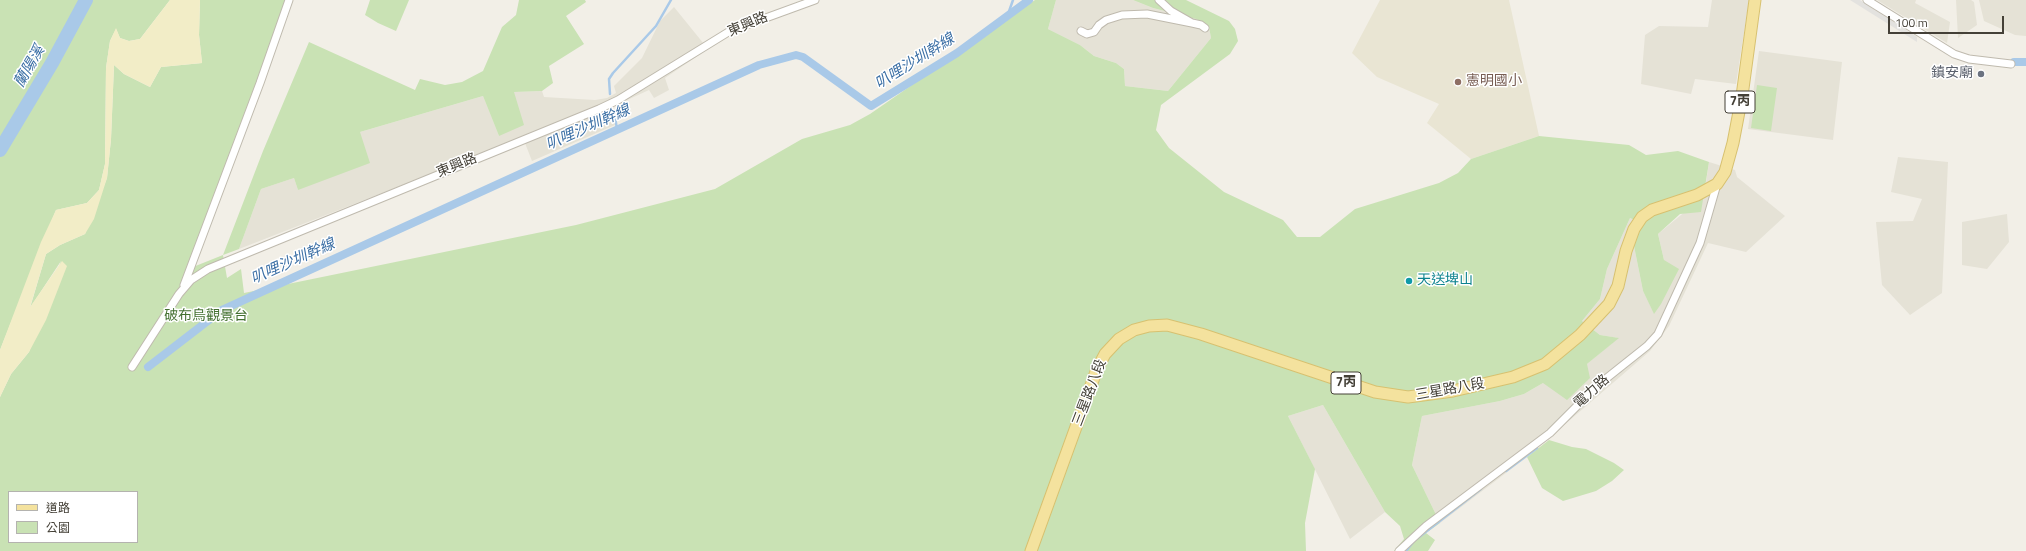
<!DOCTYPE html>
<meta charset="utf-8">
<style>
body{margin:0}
#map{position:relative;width:2026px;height:551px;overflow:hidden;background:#f2efe7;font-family:"Titillium Web","Noto Sans TC",sans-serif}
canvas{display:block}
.legend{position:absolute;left:8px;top:491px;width:130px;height:52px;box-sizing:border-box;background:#fff;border:1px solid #b4b3af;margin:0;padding:5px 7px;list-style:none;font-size:12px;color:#444037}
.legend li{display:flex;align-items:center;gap:8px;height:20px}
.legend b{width:20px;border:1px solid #b4b3af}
.scale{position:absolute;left:1888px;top:16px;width:116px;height:18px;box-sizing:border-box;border:2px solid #444037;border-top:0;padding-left:5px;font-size:12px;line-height:14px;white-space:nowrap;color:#444037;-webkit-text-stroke:3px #fff;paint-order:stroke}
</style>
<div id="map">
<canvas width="2026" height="551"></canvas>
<ul class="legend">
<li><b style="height:5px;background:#f4e29e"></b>道路</li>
<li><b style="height:11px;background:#c9e2b4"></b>公園</li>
</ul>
<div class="scale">100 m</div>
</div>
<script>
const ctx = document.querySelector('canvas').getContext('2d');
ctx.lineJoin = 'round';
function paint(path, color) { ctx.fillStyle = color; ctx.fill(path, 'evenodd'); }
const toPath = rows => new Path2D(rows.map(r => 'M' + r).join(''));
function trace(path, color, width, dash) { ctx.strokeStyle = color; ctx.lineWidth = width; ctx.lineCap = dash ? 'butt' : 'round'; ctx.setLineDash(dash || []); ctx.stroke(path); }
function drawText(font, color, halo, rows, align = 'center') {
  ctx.font = font + ' "Titillium Web","Noto Sans TC",sans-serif'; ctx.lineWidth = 3; ctx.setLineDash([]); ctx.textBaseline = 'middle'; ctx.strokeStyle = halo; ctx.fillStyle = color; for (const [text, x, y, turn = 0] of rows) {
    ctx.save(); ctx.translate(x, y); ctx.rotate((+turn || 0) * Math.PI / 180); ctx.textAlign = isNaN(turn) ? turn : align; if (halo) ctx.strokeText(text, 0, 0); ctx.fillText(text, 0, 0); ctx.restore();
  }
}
paint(toPath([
 [1056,0,1133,0,1153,8,1196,19,1209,27,1211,38,1168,91,1125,86,1124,69,1116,63,1094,56,1080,45,1048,29],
 [1712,0,1749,0,1736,84,1695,79,1691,94,1641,84,1645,35,1659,26,1708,27],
 [1877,0,1916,0,1915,3,1950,22,1947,43],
 [1956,0,1971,0,1974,2,1977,25,1958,38],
 [1979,0,2026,0,2026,36,2015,35,1984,21],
 [674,7,708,49,665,78,669,90,654,98,649,90,612,107,615,125,532,161,523,138,239,249,261,189,294,178,298,190,360,132,483,96,499,136,514,92,542,91,544,97,595,100,607,98,616,93,614,86,642,58,660,21],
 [1759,51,1842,62,1833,140,1748,129],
 [1898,157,1948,162,1942,293,1910,315,1882,285,1876,222,1913,221,1922,199,1891,192],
 [1709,162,1735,170,1737,177,1785,216,1746,252,1708,243,1669,326,1650,351,1527,457,1440,523,1412,465,1422,416,1500,401,1524,394,1543,383,1587,364,1618,338,1600,335,1582,321,1600,299,1607,269,1630,218,1640,222,1634,246,1643,291,1654,313,1664,260,1658,234,1704,196],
 [2007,214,2009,242,1987,269,1962,265,1962,222],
 [1323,405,1385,512,1350,539,1288,416]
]), '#e5e2d6');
paint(toPath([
 [1380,0,1509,0,1539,136,1471,159,1427,123,1439,104,1377,77,1352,53]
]), '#e9e5d3');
paint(toPath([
 [0,0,170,0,140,39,129,41,120,38,116,29,110,41,106,68,105,164,99,190,87,203,56,210,0,350],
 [200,0,291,0,188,269,223,255,263,151,309,42,415,90,420,79,445,85,462,82,483,71,502,27,516,15,519,0,585,0,586,2,566,16,584,44,549,66,553,83,542,91,514,92,524,125,499,136,483,96,360,132,370,163,298,190,294,178,261,189,239,249,223,255,227,278,241,269,244,293,576,225,715,189,802,139,850,125,870,114,1035,0,1056,0,1048,29,1080,45,1094,56,1116,63,1124,69,1125,86,1168,91,1211,38,1209,27,1196,19,1153,8,1133,0,1186,0,1229,21,1235,29,1238,41,1230,54,1161,105,1156,130,1169,148,1224,192,1283,220,1297,237,1320,237,1355,209,1439,183,1458,173,1471,159,1539,136,1629,145,1646,155,1678,151,1709,162,1701,212,1680,214,1658,234,1664,260,1679,269,1661,304,1654,314,1643,291,1634,246,1639,222,1630,218,1607,269,1600,299,1582,321,1600,335,1619,338,1587,364,1590,378,1567,400,1543,383,1524,394,1500,401,1422,416,1412,465,1440,523,1426,533,1435,540,1428,551,1394,551,1404,539,1400,526,1385,512,1323,405,1288,416,1315,469,1305,523,1306,551,0,551,0,397,11,374,29,352,61,261,30,308,46,254,60,245,85,234,107,178,111,139,114,65,124,74,150,87,161,67,202,63,199,35],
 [9,492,137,492,137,542,9,542],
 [370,0,409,0,396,31,378,23,365,15],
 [1757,85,1777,88,1771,131,1751,128],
 [1549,440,1572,447,1586,449,1614,463,1624,470,1612,481,1596,491,1563,501,1542,488,1527,457]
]), '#c9e2b4');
paint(toPath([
 [170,0,200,0,199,35,202,63,161,67,150,87,124,74,114,65,111,139,107,178,94,219,85,234,60,245,46,254,30,307,62,261,67,266,46,320,29,352,11,374,0,397,0,350,41,242,56,210,87,203,99,190,105,164,106,68,110,41,116,28,120,38,129,41,140,39]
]), '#f2edc7');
paint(toPath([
 [1850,0,1860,0,1917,37,1917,42]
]), '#e3e2df');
trace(toPath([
 [1007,17,1013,0],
 [610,94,609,79,613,73,656,26,671,0],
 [614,111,617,129],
 [1506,471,1537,448],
 [1406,551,1414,541,1481,489]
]), '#a9c9e8', 2.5);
trace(toPath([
 [2014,62,2026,62],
 [148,367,222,310,759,65,796,55,803,57,871,106,957,53,1029,0]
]), '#a9c9e8', 8);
trace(toPath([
 [0,150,52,63,86,0]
]), '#a9c9e8', 14);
const street = toPath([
 [1159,0,1171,11,1192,23,1201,25,1205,28],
 [1867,0,1954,54,1969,59,2011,64],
 [1081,31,1087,34,1094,32,1099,25,1106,20,1122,15,1147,14,1192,23],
 [184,285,260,83,289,0],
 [132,367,179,294,191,280,208,269,599,109,618,100,730,31,815,0],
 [1399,551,1426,526,1550,433,1598,385,1647,346,1658,334,1700,243,1717,184]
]);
const primary = toPath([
 [1031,551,1097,369,1105,354,1119,339,1134,330,1149,326,1167,325,1201,334,1375,392,1408,397,1453,391,1513,377,1545,364,1580,335,1609,304,1618,286,1626,251,1634,229,1642,217,1652,210,1697,195,1717,184,1725,172,1733,143,1742,96,1755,0]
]);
trace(street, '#bfbaae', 9);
trace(primary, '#d7c170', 13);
trace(street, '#fff', 7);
trace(primary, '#f4e29e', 11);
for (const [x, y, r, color] of [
 [1981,74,4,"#6b7280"],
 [1458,82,4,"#8d6e63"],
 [1409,281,4,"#0f9aa8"]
]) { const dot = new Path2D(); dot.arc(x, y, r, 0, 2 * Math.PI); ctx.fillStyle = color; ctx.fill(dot); trace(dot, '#fff', 1.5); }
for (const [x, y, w] of [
 [1740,102,30],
 [1346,383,30]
]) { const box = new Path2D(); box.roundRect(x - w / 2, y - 11, w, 22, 3); ctx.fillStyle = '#fff'; ctx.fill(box); trace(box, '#444037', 1); }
drawText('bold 13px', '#444037', null, [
 ["7丙",1740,102],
 ["7丙",1346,383]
]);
drawText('14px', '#444037', '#fff', [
 ["東興路",748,25,-23],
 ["東興路",457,166,-22],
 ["三星路八段",1450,390,-10],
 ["電力路",1592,392,-42],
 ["三星路八段",1090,393,-69]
]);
drawText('14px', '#5b616d', '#fff', [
 ["鎮安廟",1973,74]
], 'right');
drawText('14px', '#785e54', '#fff', [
 ["憲明國小",1466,82]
], 'left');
drawText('14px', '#0d838f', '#fff', [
 ["天送埤山",1417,281]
], 'left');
drawText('14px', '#437030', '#fff', [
 ["破布烏觀景台",206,317]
]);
drawText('italic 15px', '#3b6fa5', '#fff', [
 ["叭哩沙圳幹線",915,62,-32],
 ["蘭陽溪",30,67,-60],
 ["叭哩沙圳幹線",588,128,-24],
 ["叭哩沙圳幹線",293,262,-24]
]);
</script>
